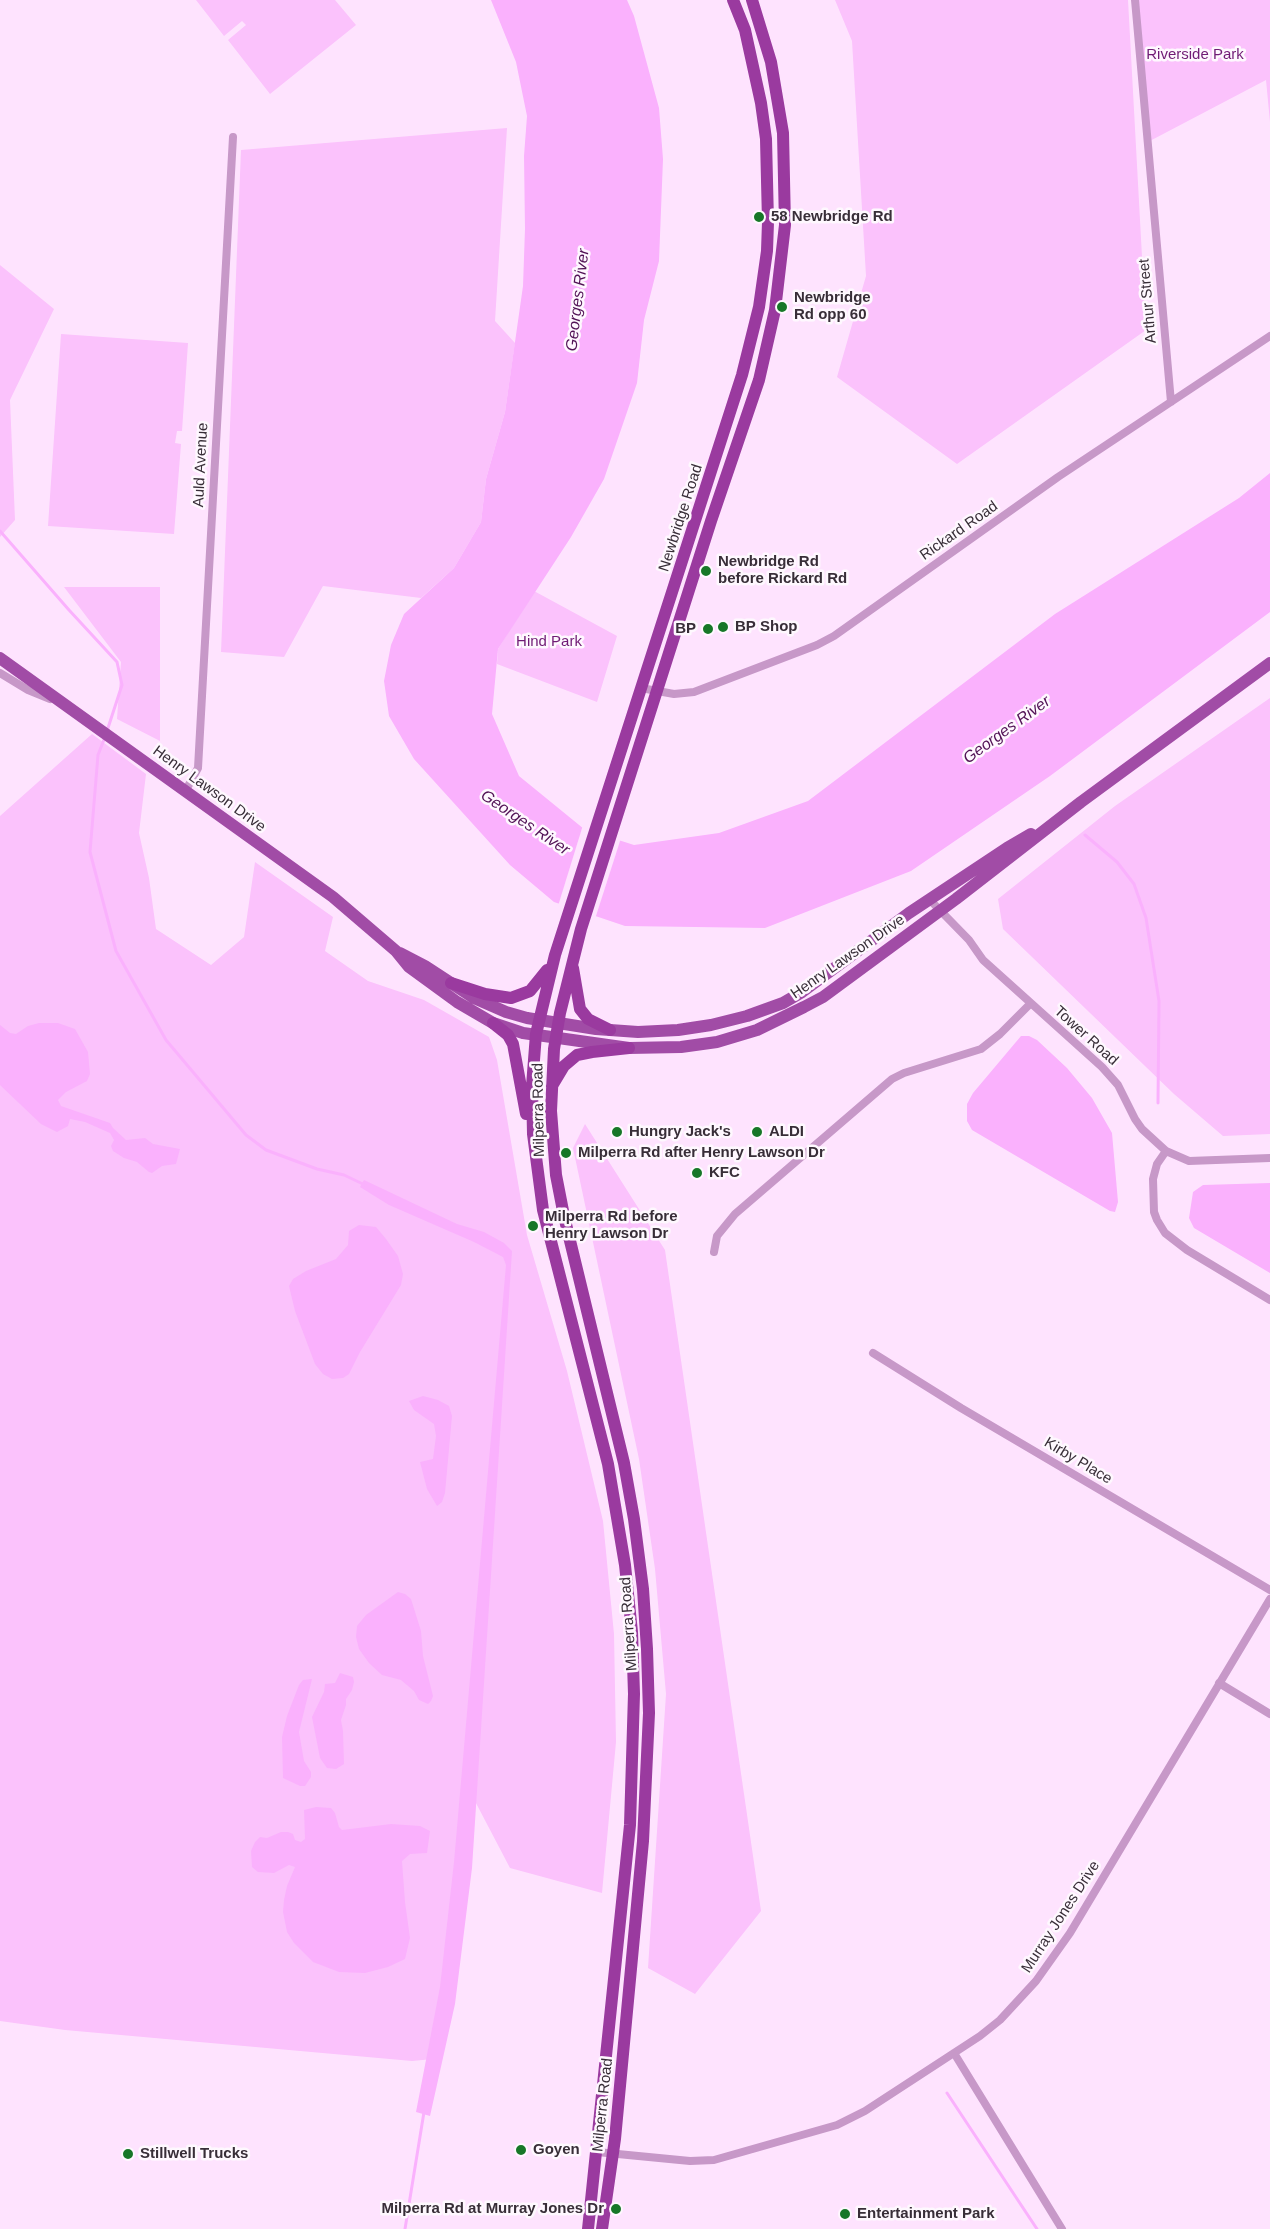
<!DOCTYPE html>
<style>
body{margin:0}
canvas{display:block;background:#fee3fe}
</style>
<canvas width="1270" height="2229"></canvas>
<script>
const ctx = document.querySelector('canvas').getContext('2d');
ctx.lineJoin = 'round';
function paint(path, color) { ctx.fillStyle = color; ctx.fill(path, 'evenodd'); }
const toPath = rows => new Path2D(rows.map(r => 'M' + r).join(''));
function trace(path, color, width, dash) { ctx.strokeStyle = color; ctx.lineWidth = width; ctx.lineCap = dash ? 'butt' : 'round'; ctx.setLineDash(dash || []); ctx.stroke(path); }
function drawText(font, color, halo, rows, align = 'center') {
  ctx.font = font + ' Arial,sans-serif'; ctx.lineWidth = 5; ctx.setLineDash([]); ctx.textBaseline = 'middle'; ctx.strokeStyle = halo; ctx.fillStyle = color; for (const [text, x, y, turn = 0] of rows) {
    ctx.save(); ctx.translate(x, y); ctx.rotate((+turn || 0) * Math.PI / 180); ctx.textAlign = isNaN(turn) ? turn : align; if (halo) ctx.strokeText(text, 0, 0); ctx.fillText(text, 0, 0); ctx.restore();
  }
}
paint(toPath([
 [196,0,335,0,356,25,270,94,228,40,246,25,242,21,224,36],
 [835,0,1128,0,1146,330,957,464,837,377,866,276,852,41],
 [1135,0,1270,0,1270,122,1266,80,1146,143],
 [507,128,495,321,515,343,505,412,486,479,481,522,454,568,421,598,323,586,284,657,221,652,241,150],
 [0,265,54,309,10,400,15,520,0,537],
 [61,334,188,343,182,431,177,431,175,443,181,444,174,534,48,526],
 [64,587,160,587,160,741,117,719,121,662],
 [534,591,617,636,597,702,497,664,498,649],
 [1270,698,1270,1134,1223,1136,1174,1094,1003,929,998,899,1115,806],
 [92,734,146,774,139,833,149,878,156,929,211,965,244,937,255,862,333,917,325,951,368,981,424,1000,489,1037,497,1060,527,1235,567,1371,603,1521,614,1634,616,1742,602,1893,510,1868,466,1784,433,2059,412,2061,65,2030,0,2021,0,816],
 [585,1124,665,1250,761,1911,695,1994,648,1968,666,1694,655,1569,639,1459,573,1148]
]), '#fbc2fc');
paint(toPath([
 [491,0,627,0,634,16,659,108,663,159,659,261,644,320,637,383,604,479,571,537,498,649,492,714,519,776,584,829,634,845,719,833,808,801,1055,614,1239,498,1270,473,1270,612,1050,776,911,871,765,928,625,926,554,902,510,865,414,759,389,716,384,681,391,645,404,614,454,568,481,522,486,479,505,412,523,286,525,229,524,156,527,116,516,62],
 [39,1023,58,1023,75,1029,88,1052,90,1074,87,1081,66,1092,58,1100,61,1106,110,1123,113,1128,126,1140,145,1138,153,1144,180,1149,176,1164,162,1166,152,1173,149,1172,137,1162,124,1158,113,1151,111,1146,114,1140,110,1133,85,1122,70,1119,68,1126,57,1132,41,1124,0,1085,0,1025,10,1033,16,1034,28,1026],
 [1021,1036,1029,1036,1037,1040,1067,1068,1092,1098,1112,1133,1118,1202,1115,1212,1110,1211,972,1130,967,1121,967,1104,973,1093],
 [364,1180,457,1224,484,1232,504,1243,512,1251,472,1868,455,2004,430,2116,416,2112,440,1987,454,1862,506,1265,503,1257,474,1242,389,1205,360,1187],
 [1270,1183,1270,1273,1194,1228,1189,1218,1193,1192,1203,1185],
 [359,1225,376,1227,386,1239,398,1256,403,1274,401,1285,360,1352,349,1374,343,1378,332,1379,323,1374,315,1364,295,1311,289,1286,293,1279,306,1271,336,1259,348,1245,349,1231],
 [423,1396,438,1400,449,1406,452,1416,445,1493,442,1502,437,1506,427,1489,420,1462,433,1459,436,1436,434,1424,414,1410,409,1401],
 [398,1592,405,1594,411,1599,421,1631,423,1656,433,1696,431,1701,428,1704,419,1700,414,1691,401,1680,382,1675,369,1663,359,1649,356,1637,357,1626,366,1615],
 [340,1673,353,1677,354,1682,352,1690,346,1699,346,1705,341,1720,343,1731,344,1764,336,1769,327,1768,320,1758,312,1717,324,1692,325,1684,335,1683],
 [312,1679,299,1732,304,1761,311,1772,311,1777,305,1786,300,1786,283,1778,282,1737,287,1716,299,1685,303,1680],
 [316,1807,331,1808,335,1813,339,1827,342,1830,391,1824,420,1826,430,1831,427,1853,410,1854,402,1861,405,1902,410,1938,405,1959,388,1967,365,1973,339,1972,313,1962,294,1943,287,1932,283,1912,284,1900,287,1886,295,1867,289,1865,274,1873,258,1872,252,1867,251,1851,255,1842,260,1837,267,1838,281,1832,288,1832,293,1834,295,1840,301,1842,305,1839,304,1810]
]), '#fab1fd');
paint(toPath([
 [583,825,621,838,595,919,558,906]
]), '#fee3fe');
trace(toPath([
 [0,531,69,610,117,662,122,685,107,731],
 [105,737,98,755,90,852,116,951,166,1040,246,1135,266,1150,317,1169,344,1175,365,1185],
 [1085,835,1117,862,1134,884,1146,918,1159,1001,1158,1103],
 [947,2093,1037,2229],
 [405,2229,424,2112]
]), '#fab1fd', 3);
trace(toPath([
 [1135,0,1171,402],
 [0,673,28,690,50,699],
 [641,688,674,694,694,692,817,645,834,636,1058,477,1270,336],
 [186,790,198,768,233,137],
 [929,899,969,940,983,960,1102,1067,1118,1085,1135,1119,1142,1129,1166,1151,1189,1161,1270,1158],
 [1166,1151,1157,1164,1153,1179,1154,1212,1157,1220,1165,1233,1187,1250,1270,1300],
 [714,1252,717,1236,735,1214,892,1079,904,1073,981,1049,1000,1034,1030,1004],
 [873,1353,961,1408,1270,1590],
 [1219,1683,1270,1714],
 [954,2053,1062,2229],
 [597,2152,690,2161,714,2160,837,2125,865,2111,980,2036,1000,2020,1036,1981,1070,1933,1270,1599]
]), '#c798c8', 8);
trace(toPath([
 [0,658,333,897,396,951,409,967,457,1002,493,1023,523,1033,629,1048,681,1047,717,1042,757,1030,804,1007,823,997,956,899,1081,802,1270,663],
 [400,953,425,966,474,998,506,1012,527,1018,596,1029,638,1032,678,1030,711,1025,747,1016,783,1003,802,992,909,913,1007,848,1031,834]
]), '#a14ca6', 12);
trace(toPath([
 [573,968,580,1009,588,1019,610,1030],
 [451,983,485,994,511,998,530,991,547,970],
 [493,1023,508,1035,513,1044,526,1114],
 [552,1086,564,1066,577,1055,592,1052,629,1048],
 [588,2229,630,1825,634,1694,632,1632,625,1565,608,1464,543,1210,533,1134,532,1086,536,1034,555,955,742,375,759,307,767,251,768,222,766,139,761,103,745,30,733,0],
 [602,2229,615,2139,643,1841,649,1713,647,1649,643,1589,634,1519,624,1463,564,1216,556,1175,551,1111,554,1049,560,1013,581,929,711,521,759,380,775,310,785,225,783,133,771,62,752,0]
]), '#9a3a9f', 12);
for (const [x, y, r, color] of [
 [759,217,6,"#177728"],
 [782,307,6,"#177728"],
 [706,571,6,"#177728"],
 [723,627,6,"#177728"],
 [708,629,6,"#177728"],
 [617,1132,6,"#177728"],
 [757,1132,6,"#177728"],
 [566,1153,6,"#177728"],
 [697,1173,6,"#177728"],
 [533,1226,6,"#177728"],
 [521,2150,6,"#177728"],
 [128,2154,6,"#177728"],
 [616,2209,6,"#177728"],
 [845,2214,6,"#177728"]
]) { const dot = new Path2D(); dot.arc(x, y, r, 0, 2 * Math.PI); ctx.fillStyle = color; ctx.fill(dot); trace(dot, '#fef8fe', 2); }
drawText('15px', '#701b75', '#fef8fe', [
 ["Riverside Park",1195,55],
 ["Hind Park",549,642]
]);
drawText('bold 15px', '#382e38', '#fef8fe', [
 ["58 Newbridge Rd",771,217],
 ["Newbridge",794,298],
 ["Rd opp 60",794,315],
 ["Newbridge Rd",718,562],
 ["before Rickard Rd",718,579],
 ["BP Shop",735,627],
 ["BP",696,629,"right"],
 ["Hungry Jack's",629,1132],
 ["ALDI",769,1132],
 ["Milperra Rd after Henry Lawson Dr",578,1153],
 ["KFC",709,1173],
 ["Milperra Rd before",545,1217],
 ["Henry Lawson Dr",545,1234],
 ["Goyen",533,2150],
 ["Stillwell Trucks",140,2154],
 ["Milperra Rd at Murray Jones Dr",604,2209,"right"],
 ["Entertainment Park",857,2214]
], 'left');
drawText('15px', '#382e38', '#fef8fe', [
 ["Arthur Street",1148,301,-95],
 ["Auld Avenue",201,465,-87],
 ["Newbridge Road",681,518,-72],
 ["Rickard Road",959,531,-35],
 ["Henry Lawson Drive",209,789,36],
 ["Henry Lawson Drive",848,957,-35],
 ["Tower Road",1086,1036,42],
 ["Milperra Road",539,1110,-91],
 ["Kirby Place",1078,1461,31],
 ["Milperra Road",629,1624,-94],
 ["Murray Jones Drive",1061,1917,-57],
 ["Milperra Road",603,2105,-84]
]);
drawText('italic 16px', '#521256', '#fef8fe', [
 ["Georges River",578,300,-83],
 ["Georges River",1007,730,-36],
 ["Georges River",525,823,34]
]);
</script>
